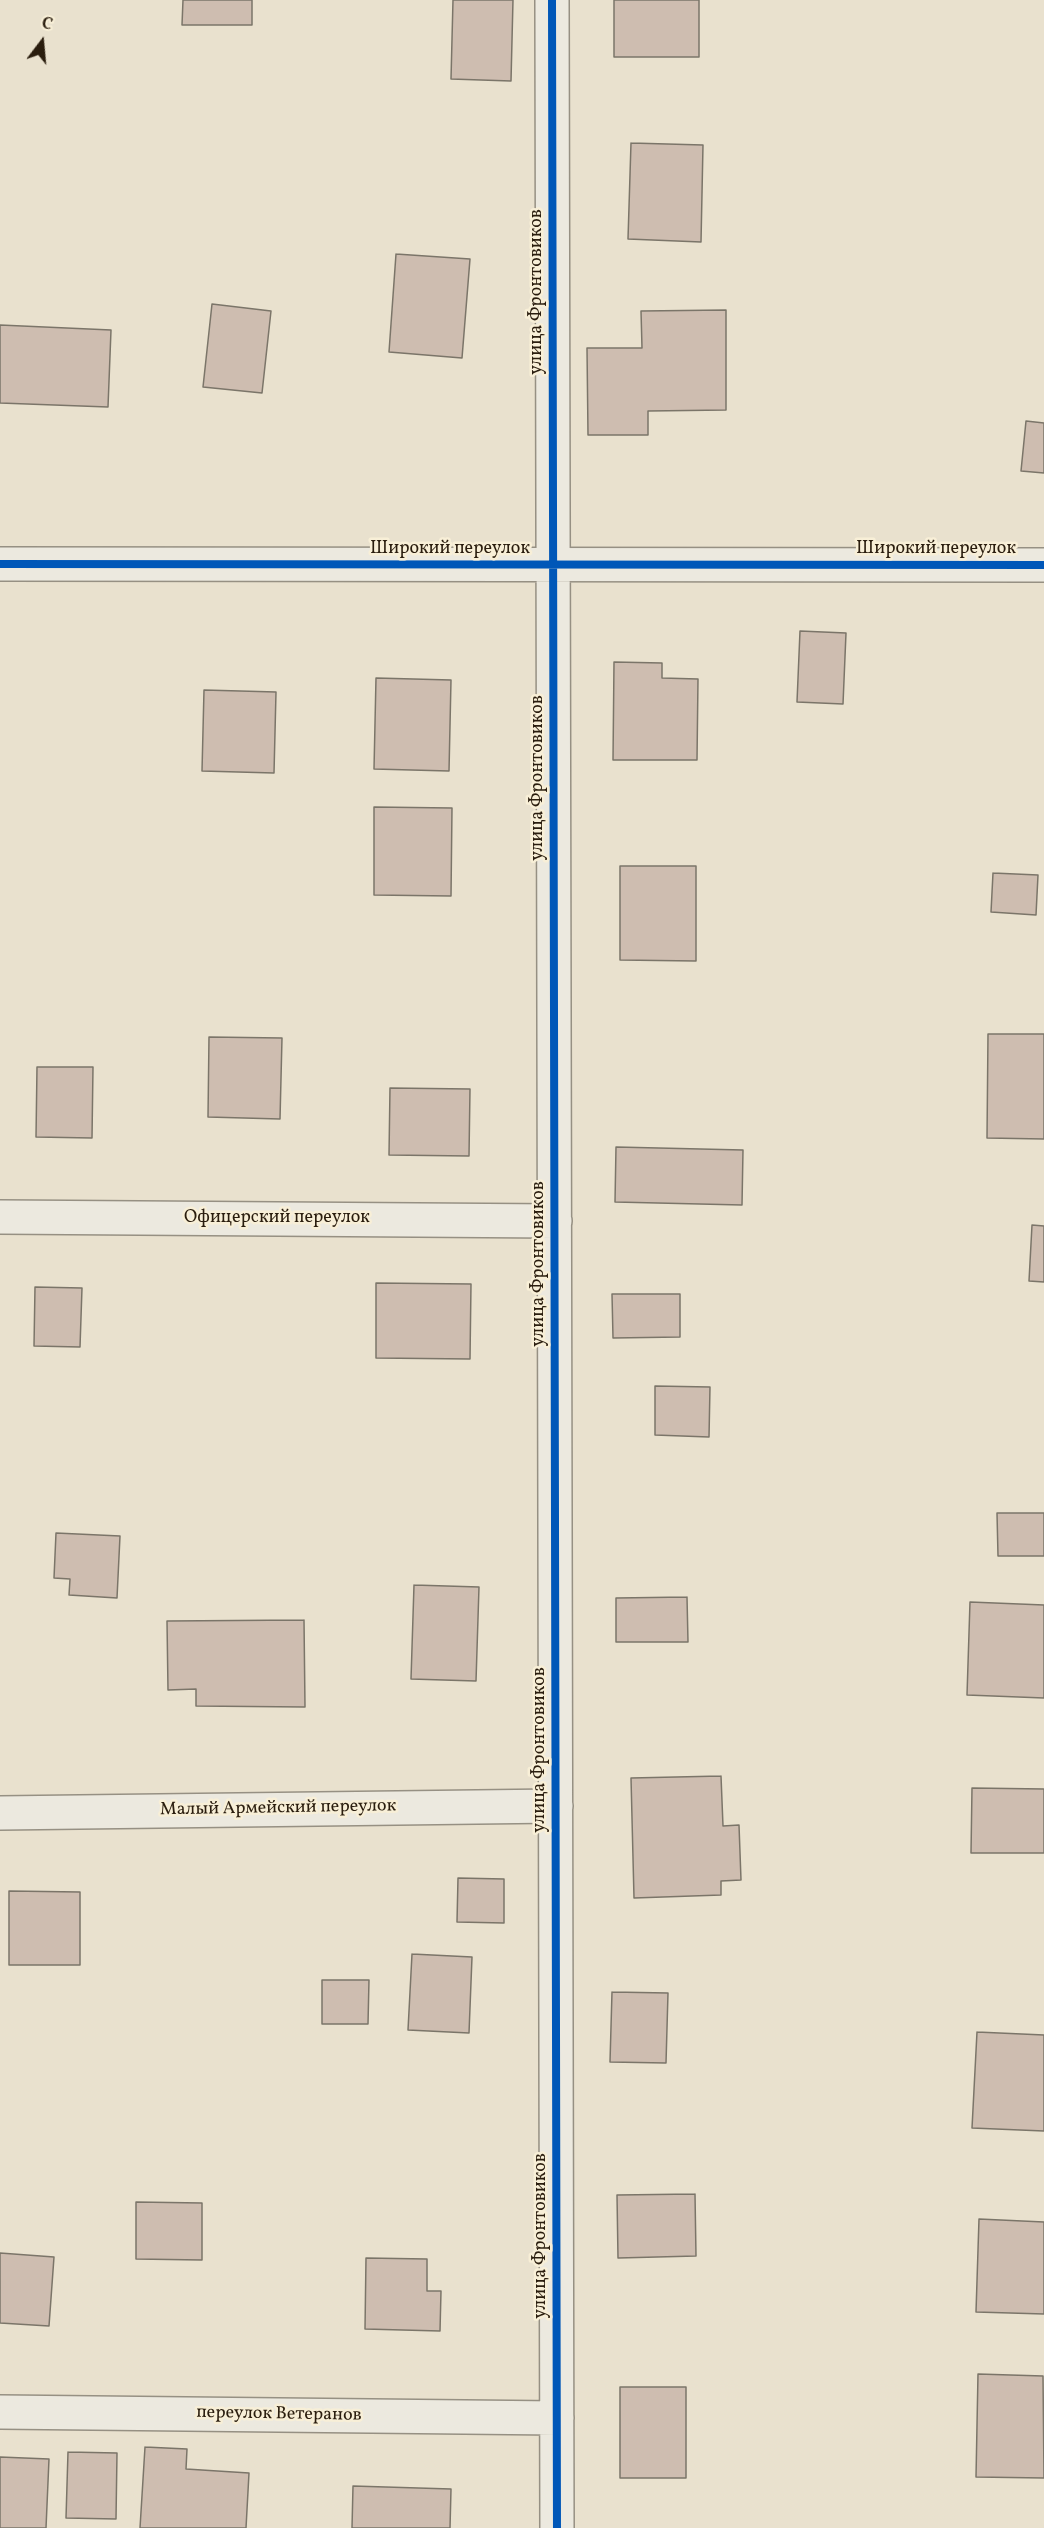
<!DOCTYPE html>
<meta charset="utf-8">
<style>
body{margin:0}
#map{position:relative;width:1044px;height:2528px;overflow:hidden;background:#e9e1ce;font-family:Vollkorn,serif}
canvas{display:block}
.north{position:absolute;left:12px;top:12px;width:60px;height:60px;-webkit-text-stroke:4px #f8efd7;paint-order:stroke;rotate:16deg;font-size:16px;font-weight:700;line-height:24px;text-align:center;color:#2a1d0e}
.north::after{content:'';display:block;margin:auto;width:21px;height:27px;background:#2a1d0e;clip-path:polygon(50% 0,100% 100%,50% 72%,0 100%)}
</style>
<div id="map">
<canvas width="1044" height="2528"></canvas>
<div class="north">С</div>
</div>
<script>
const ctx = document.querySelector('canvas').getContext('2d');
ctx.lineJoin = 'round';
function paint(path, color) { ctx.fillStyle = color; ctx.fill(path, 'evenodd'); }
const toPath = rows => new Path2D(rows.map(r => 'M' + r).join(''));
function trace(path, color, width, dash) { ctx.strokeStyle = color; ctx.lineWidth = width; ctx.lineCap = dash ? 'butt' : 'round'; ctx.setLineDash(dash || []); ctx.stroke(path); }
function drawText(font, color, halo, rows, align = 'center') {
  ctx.font = font + ' Vollkorn,serif'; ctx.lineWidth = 5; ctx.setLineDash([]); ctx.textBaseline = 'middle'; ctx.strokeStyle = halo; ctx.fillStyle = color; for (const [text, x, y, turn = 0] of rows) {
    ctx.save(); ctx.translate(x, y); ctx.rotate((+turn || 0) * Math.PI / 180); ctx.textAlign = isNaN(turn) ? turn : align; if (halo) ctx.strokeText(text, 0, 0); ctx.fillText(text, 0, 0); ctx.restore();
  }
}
const building = toPath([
 [183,0,252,0,252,25,182,25,183,0],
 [453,0,513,0,511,81,451,79,453,0],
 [614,0,699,0,699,57,614,57,614,0],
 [631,143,703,145,701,242,628,239,631,143],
 [396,254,470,259,462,358,389,352,396,254],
 [212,304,271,311,262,393,203,387,212,304],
 [726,310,726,410,648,411,648,435,588,435,587,348,642,348,641,311,726,310],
 [0,325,111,330,108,407,0,403,0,325],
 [1026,421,1044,423,1044,473,1021,471,1026,421],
 [800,631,846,633,843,704,797,702,800,631],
 [614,662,662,663,662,678,698,679,697,760,613,760,614,662],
 [376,678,451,680,449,771,374,769,376,678],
 [204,690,276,692,274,773,202,771,204,690],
 [374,807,452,808,451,896,374,895,374,807],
 [620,866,696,866,696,961,620,960,620,866],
 [993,873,1038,875,1036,915,991,912,993,873],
 [988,1034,1044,1034,1044,1139,987,1138,988,1034],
 [209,1037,282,1038,280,1119,208,1117,209,1037],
 [37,1067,93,1067,92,1138,36,1137,37,1067],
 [390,1088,470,1089,469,1156,389,1155,390,1088],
 [616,1147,743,1150,742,1205,615,1202,616,1147],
 [1032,1225,1044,1226,1044,1282,1029,1281,1032,1225],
 [376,1283,471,1284,470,1359,376,1358,376,1283],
 [35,1287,82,1288,80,1347,34,1346,35,1287],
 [612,1294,680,1294,680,1337,613,1338,612,1294],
 [655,1386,710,1387,709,1437,655,1435,655,1386],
 [997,1513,1044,1513,1044,1556,998,1556,997,1513],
 [56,1533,120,1536,117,1598,69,1595,70,1579,54,1578,56,1533],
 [414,1585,479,1587,476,1681,411,1679,414,1585],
 [687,1597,688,1642,616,1642,616,1598,687,1597],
 [970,1602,1044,1605,1044,1698,967,1695,970,1602],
 [304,1620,305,1707,196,1706,196,1689,168,1690,167,1621,304,1620],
 [721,1776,723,1826,739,1825,741,1880,721,1881,721,1895,634,1898,631,1778,721,1776],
 [972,1788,1044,1789,1044,1853,971,1853,972,1788],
 [458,1878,504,1879,504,1923,457,1922,458,1878],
 [9,1891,80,1892,80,1965,9,1965,9,1891],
 [412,1954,472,1957,469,2033,408,2030,412,1954],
 [322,1980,369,1980,368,2024,322,2024,322,1980],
 [612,1992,668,1993,666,2063,610,2062,612,1992],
 [977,2032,1044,2035,1044,2131,972,2128,977,2032],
 [695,2194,696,2256,618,2258,617,2195,695,2194],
 [136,2202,202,2203,202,2260,136,2259,136,2202],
 [979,2219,1044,2222,1044,2314,976,2312,979,2219],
 [0,2253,54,2257,49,2326,0,2323,0,2253],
 [366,2258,427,2259,427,2291,441,2291,440,2331,365,2329,366,2258],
 [978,2374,1043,2376,1044,2478,976,2477,978,2374],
 [620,2387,686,2387,686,2478,620,2478,620,2387],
 [145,2447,187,2449,186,2469,249,2473,246,2528,140,2528,145,2447],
 [68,2452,117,2453,116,2519,66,2518,68,2452],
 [0,2457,49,2459,46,2528,0,2528,0,2457],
 [353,2486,451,2489,450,2528,352,2528,353,2486]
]);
paint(building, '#cebdb0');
trace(building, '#7b7569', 1.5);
const street = toPath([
 [552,0,557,2528],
 [0,564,1044,565],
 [0,1217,555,1221],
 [0,1813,556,1806],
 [0,2412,557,2418]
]);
trace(street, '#969083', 36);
trace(street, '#ece9df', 33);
trace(toPath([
 [552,0,557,2528],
 [0,564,1044,565]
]), '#0057b8', 8);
drawText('18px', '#2a1d0e', '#f8efd7', [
 ["улица Фронтовиков",538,292,-90],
 ["Широкий переулок",450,550],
 ["Широкий переулок",936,550],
 ["улица Фронтовиков",539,778,-90],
 ["Офицерский переулок",277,1219],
 ["улица Фронтовиков",540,1264,-90],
 ["улица Фронтовиков",541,1750,-90],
 ["Малый Армейский переулок",278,1809,-1],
 ["улица Фронтовиков",542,2236,-90],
 ["переулок Ветеранов",279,2415,1]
]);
</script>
